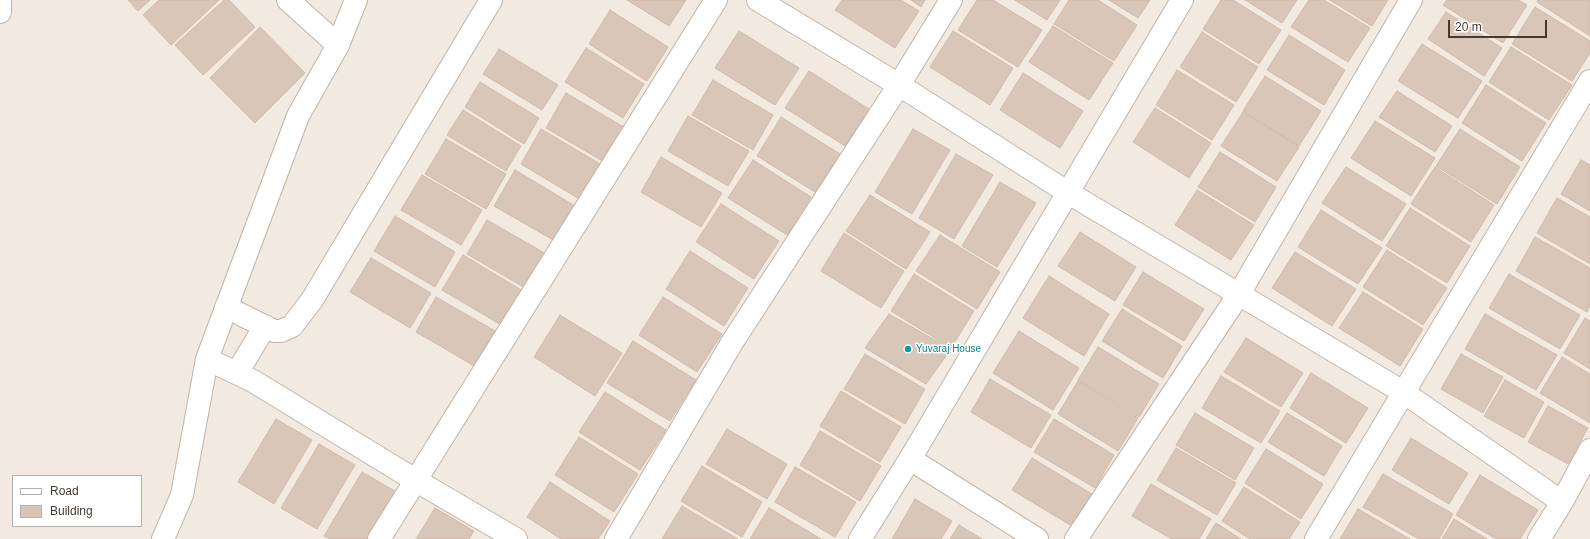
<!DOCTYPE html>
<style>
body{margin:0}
#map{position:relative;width:1590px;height:539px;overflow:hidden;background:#f2eae1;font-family:Helvetica,sans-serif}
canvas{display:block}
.legend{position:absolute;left:12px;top:475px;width:130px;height:52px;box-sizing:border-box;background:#fff;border:1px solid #b4b0ad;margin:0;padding:5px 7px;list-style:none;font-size:12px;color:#443932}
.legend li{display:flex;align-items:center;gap:8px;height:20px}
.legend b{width:20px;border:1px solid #b4b0ad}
.scale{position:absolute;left:1448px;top:20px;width:99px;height:18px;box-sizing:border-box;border:2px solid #443932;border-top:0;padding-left:5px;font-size:12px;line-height:14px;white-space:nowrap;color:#443932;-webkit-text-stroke:3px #fff;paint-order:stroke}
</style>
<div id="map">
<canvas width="1590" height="539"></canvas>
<ul class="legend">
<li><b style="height:5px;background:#fff"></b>Road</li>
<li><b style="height:11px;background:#d8c6b9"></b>Building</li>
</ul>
<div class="scale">20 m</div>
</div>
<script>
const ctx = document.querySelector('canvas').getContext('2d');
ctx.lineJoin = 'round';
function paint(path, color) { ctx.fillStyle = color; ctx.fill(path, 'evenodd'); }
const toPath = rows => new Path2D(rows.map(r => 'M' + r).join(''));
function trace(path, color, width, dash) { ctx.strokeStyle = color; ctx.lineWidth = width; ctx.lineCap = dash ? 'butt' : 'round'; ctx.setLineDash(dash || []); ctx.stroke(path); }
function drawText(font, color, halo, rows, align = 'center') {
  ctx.font = font + ' Helvetica,sans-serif'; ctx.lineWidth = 3; ctx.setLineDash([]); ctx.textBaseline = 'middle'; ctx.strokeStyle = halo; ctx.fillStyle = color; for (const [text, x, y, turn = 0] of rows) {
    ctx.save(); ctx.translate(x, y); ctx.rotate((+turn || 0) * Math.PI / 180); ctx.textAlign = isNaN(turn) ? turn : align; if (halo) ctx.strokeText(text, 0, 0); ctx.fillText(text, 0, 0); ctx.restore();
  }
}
const building = toPath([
 [128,0,150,0,138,11,128,0],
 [159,0,219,0,171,45,143,15,159,0],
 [224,0,229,0,255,27,203,75,175,45,224,0],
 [627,0,686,0,669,26,627,0],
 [842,0,901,0,919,11,895,48,835,10,842,0],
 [911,0,925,0,921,7,911,0],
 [977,0,993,0,1042,30,1018,67,958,30,977,0],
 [1015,0,1060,0,1047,20,1015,0],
 [1069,0,1098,0,1137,25,1114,61,1054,24,1069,0],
 [1109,0,1150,0,1138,18,1109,0],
 [1221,0,1233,0,1281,30,1259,64,1203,29,1221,0],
 [1245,0,1297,0,1282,23,1245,0],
 [1309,0,1324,0,1370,28,1348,62,1291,27,1309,0],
 [1330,0,1388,0,1372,26,1330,0],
 [1447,0,1518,0,1527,5,1503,43,1443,5,1447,0],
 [1538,0,1590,0,1590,36,1537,2,1538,0],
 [1535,7,1590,41,1590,53,1572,81,1512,44,1535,7],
 [610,10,668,47,647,81,589,44,610,10],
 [1446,12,1502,48,1484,76,1428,39,1446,12],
 [1053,26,1113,63,1089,100,1029,62,1053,26],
 [260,27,305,73,255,123,210,78,260,27],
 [739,31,799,68,775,105,715,68,739,31],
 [953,31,1013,68,990,105,930,67,953,31],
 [1202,32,1258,67,1236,102,1180,67,1202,32],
 [1289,35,1345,70,1324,105,1267,70,1289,35],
 [1422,44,1482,81,1458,118,1398,81,1422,44],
 [1511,47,1572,85,1549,120,1489,82,1511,47],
 [586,48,644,84,623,118,565,82,586,48],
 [499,49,558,85,542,110,483,74,499,49],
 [1177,70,1234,105,1212,140,1156,105,1177,70],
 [809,71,869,109,845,146,785,108,809,71],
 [1023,73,1083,111,1060,148,1000,110,1023,73],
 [1265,76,1321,111,1299,146,1243,111,1265,76],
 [713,80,773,115,753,150,692,115,713,80],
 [480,82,539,118,524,144,465,107,480,82],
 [1486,85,1546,123,1522,161,1462,123,1486,85],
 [1397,91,1452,126,1435,152,1379,117,1397,91],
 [566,93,627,129,606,163,546,128,566,93],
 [1155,108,1211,143,1189,178,1133,142,1155,108],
 [463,110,521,146,506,171,447,135,463,110],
 [1243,112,1299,147,1277,181,1221,146,1243,112],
 [688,116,749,151,728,186,668,151,688,116],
 [781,117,840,154,815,192,757,156,781,117],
 [1375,121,1435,158,1411,196,1351,158,1375,121],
 [541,129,602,165,581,200,521,164,541,129],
 [913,129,950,150,912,214,875,192,913,129],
 [1460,129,1520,167,1497,204,1436,166,1460,129],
 [446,139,506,174,486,209,425,174,446,139],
 [1220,152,1276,187,1255,222,1198,187,1220,152],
 [956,154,993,175,954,239,919,218,956,154],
 [661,157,722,193,701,227,641,192,661,157],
 [753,160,811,197,787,235,728,198,753,160],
 [1581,160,1590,165,1590,211,1561,194,1581,160],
 [1346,167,1406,204,1382,241,1322,203,1346,167],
 [1435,167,1494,205,1471,242,1411,204,1435,167],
 [515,170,575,206,555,241,494,206,515,170],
 [422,175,482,210,461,245,401,210,422,175],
 [1000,182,1036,203,997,267,962,246,1000,182],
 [1197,190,1254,225,1231,260,1175,225,1197,190],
 [870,195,930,232,906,269,846,231,870,195],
 [1557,198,1590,217,1590,264,1537,233,1557,198],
 [721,204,779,241,754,279,696,242,721,204],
 [1410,208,1470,246,1447,283,1386,246,1410,208],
 [1321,210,1382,248,1358,284,1298,247,1321,210],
 [395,216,455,252,435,287,374,251,395,216],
 [487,220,548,255,527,289,467,254,487,220],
 [1080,232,1136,267,1115,301,1058,266,1080,232],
 [844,233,904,271,881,308,821,271,844,233],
 [940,235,1000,272,977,309,916,271,940,235],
 [1535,237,1590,268,1590,306,1587,312,1516,271,1535,237],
 [1387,250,1447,288,1423,325,1363,287,1387,250],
 [690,251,748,288,724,326,666,289,690,251],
 [1295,252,1356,289,1332,326,1272,288,1295,252],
 [463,255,523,291,503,326,442,290,463,255],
 [371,258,431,293,410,328,350,292,371,258],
 [1143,272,1204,309,1184,341,1123,305,1143,272],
 [914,274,974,311,951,348,891,311,914,274],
 [1509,274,1580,315,1560,349,1489,308,1509,274],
 [1049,276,1109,314,1084,356,1023,318,1049,276],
 [1363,292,1423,329,1400,366,1339,328,1363,292],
 [436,297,497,332,476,367,416,332,436,297],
 [663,297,722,334,697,372,639,335,663,297],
 [1122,309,1182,346,1163,378,1102,341,1122,309],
 [889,314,951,349,926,384,865,348,889,314],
 [1485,314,1557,355,1536,390,1465,349,1485,314],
 [560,315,622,353,595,396,534,357,560,315],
 [1585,318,1590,321,1590,369,1564,353,1585,318],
 [1019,331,1079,368,1053,410,993,373,1019,331],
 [1246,338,1303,373,1281,407,1224,372,1246,338],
 [633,341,696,380,670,421,607,383,633,341],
 [1098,347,1159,384,1139,417,1078,380,1098,347],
 [865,354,925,389,905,424,844,389,865,354],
 [1461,354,1503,377,1483,413,1441,389,1461,354],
 [1562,357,1590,374,1590,423,1540,393,1562,357],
 [1311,373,1368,408,1346,443,1290,408,1311,373],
 [1221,376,1280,411,1261,443,1202,408,1221,376],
 [990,379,1051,415,1031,448,971,412,990,379],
 [1505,380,1544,402,1524,438,1484,416,1505,380],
 [1078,381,1138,418,1118,451,1058,414,1078,381],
 [841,391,901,427,880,462,820,426,841,391],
 [605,392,666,430,640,470,579,432,605,392],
 [1548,406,1588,428,1568,464,1528,442,1548,406],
 [1195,413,1254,448,1235,480,1176,445,1195,413],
 [1287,413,1342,446,1324,476,1268,442,1287,413],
 [276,419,312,440,274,504,238,482,276,419],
 [1054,419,1114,455,1095,488,1034,452,1054,419],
 [727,429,787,464,767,499,706,464,727,429],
 [820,431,881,466,860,501,800,465,820,431],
 [579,437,638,474,614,512,555,475,579,437],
 [1411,438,1468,473,1449,504,1392,470,1411,438],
 [319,444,355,465,317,529,281,508,319,444],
 [1176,448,1236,483,1217,515,1157,480,1176,448],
 [1266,449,1323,484,1301,519,1245,483,1266,449],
 [1032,458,1092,494,1072,526,1012,490,1032,458],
 [702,466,762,502,742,537,681,501,702,466],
 [795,467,856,502,835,537,775,502,795,467],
 [362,472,398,493,371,539,330,539,324,536,362,472],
 [1383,474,1453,514,1439,539,1419,539,1363,507,1383,474],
 [1480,475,1538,510,1520,539,1496,539,1456,515,1480,475],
 [550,482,610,521,598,539,561,539,527,517,550,482],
 [1151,484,1211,519,1199,539,1172,539,1132,516,1151,484],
 [1244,487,1300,522,1289,539,1250,539,1222,521,1244,487],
 [915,499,952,521,941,539,892,539,915,499],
 [682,506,738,539,662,539,682,506],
 [435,508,474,531,469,539,416,539,435,508],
 [769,508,821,539,750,539,769,508],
 [1358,509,1410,539,1340,539,1358,509],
 [1454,519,1487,539,1442,539,1454,519],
 [1216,523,1241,539,1206,539,1216,523],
 [959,525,982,539,950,539,959,525]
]);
paint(building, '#d8c6b9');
trace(building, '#d0b9a9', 1);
const minor = toPath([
 [288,0,338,45],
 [758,0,899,85,1067,192,1403,392,1562,502],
 [0,12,0,0],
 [226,307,274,331,281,331,292,326,312,300,491,0],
 [207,359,253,381,415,480,516,539],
 [237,373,265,326],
 [910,459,1037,539],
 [163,539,182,495,207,359,298,116,338,45,356,0],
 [379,539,716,0],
 [616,539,733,341,899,85,951,0],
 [860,539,910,459,1182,0],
 [1076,539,1239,294,1411,0],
 [1316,539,1590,81],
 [1539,539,1562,502,1590,450]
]);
trace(minor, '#c1b3a7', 24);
trace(minor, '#fff', 22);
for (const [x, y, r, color] of [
 [908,349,4,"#0f9aa8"]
]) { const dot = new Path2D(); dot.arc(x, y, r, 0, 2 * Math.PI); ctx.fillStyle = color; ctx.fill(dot); trace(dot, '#fff', 1.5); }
drawText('10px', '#0d838f', '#fff', [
 ["Yuvaraj House",916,349]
], 'left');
</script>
